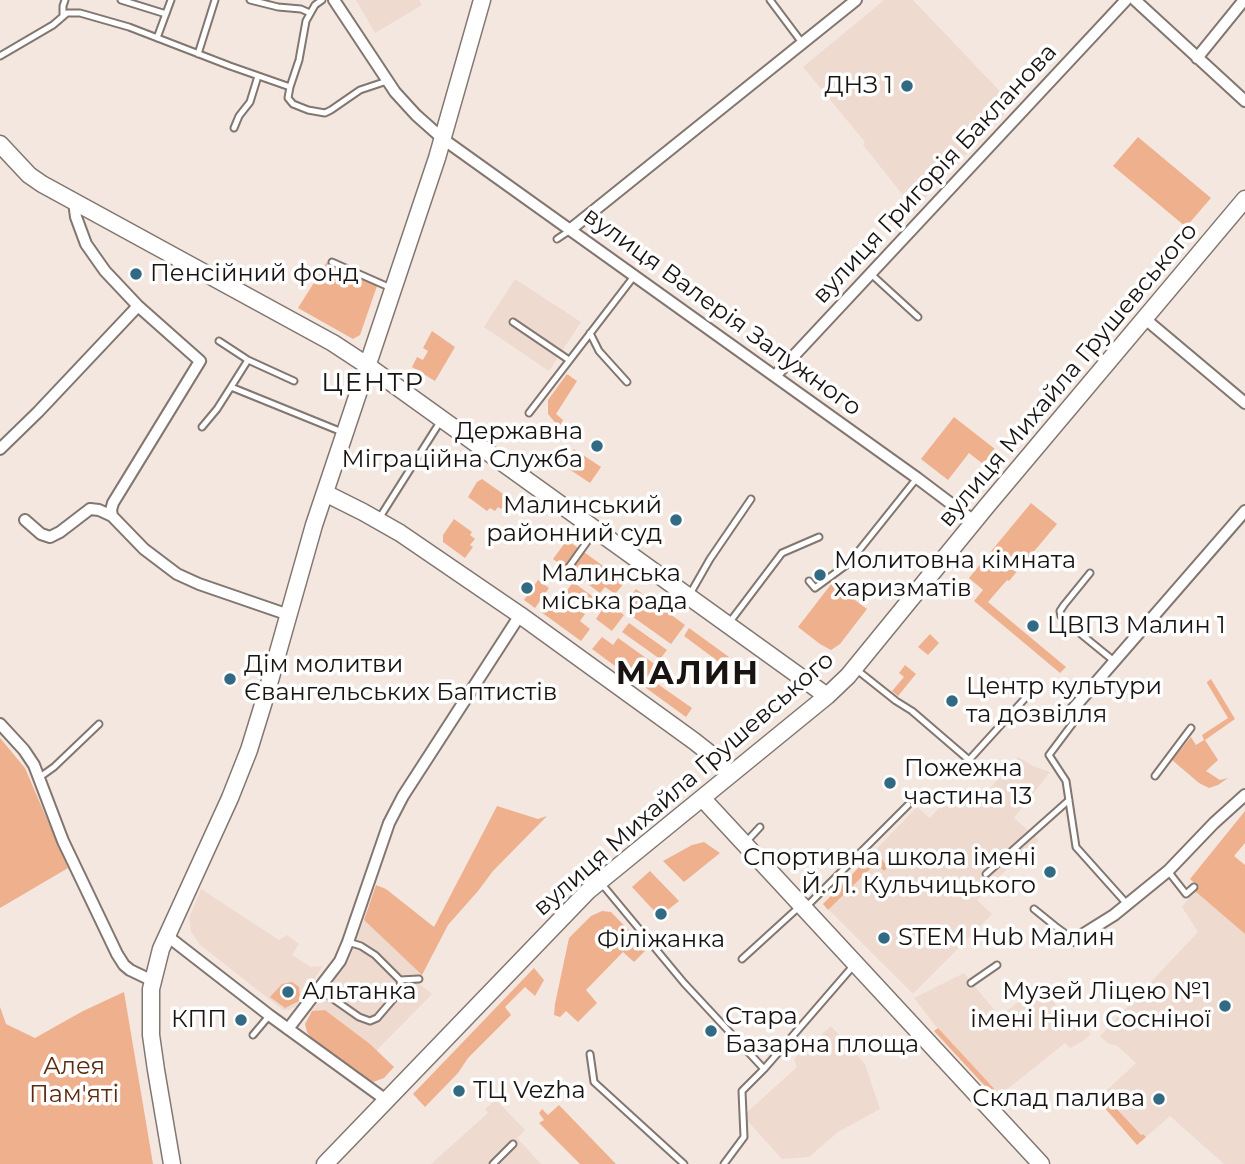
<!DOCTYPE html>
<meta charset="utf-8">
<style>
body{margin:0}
canvas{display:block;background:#f4e7e0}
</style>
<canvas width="1245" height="1164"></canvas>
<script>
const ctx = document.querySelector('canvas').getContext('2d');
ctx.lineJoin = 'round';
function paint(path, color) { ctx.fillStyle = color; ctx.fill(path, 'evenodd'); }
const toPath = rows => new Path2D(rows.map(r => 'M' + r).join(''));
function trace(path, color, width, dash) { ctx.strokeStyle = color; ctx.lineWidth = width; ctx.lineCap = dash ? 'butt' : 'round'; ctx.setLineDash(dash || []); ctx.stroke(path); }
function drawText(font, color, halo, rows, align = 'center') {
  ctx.font = font + ' Montserrat,sans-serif'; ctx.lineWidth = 7; ctx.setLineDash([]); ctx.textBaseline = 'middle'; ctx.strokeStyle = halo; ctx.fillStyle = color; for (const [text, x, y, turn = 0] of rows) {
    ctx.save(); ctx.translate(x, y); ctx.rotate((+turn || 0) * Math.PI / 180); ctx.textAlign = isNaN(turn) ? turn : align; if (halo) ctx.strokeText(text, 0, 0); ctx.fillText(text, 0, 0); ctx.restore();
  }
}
paint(toPath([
 [356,0,419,0,422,5,375,33],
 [884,0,913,0,1013,105,914,209,863,145,865,142,803,67],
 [515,279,581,322,549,371,484,327],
 [1018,757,1033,766,1050,772,1014,818,1039,840,1013,868,1010,866,977,900,992,914,913,994,823,904,917,807,930,818,957,787,977,803],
 [201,889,279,940,287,935,299,944,292,955,311,967,323,966,296,1006,289,1010,283,1010,199,944,191,931,189,918],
 [1195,891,1245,934,1245,1164,1224,1164,1170,1116,1146,1137,1143,1134,1141,1135,1103,1094,1136,1063,1116,1045,1109,1044,1100,1036,1198,932,1182,907],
 [364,920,422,975,416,981,432,994,376,1051,370,1044,325,1010,312,1011,349,960],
 [964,973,1000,1017,1040,984,1063,1014,1085,1027,1091,1034,1083,1041,1070,1048,1065,1043,1000,1095,935,1025,914,998],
 [831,1026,865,1064,880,1109,838,1132,809,1157,782,1159,743,1116,797,1067,794,1059],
 [496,1100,525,1130,517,1138,541,1164,431,1164,488,1113,485,1109]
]), '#eedacf');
paint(toPath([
 [1138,137,1211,198,1186,227,1113,166],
 [327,262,377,286,360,335,353,339,298,308],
 [432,331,455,347,435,381,412,367,417,357,423,360,428,351,423,348],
 [567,374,577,381,556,414,563,420,559,427,548,414,548,400],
 [954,417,995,449,983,464,969,453,948,480,921,459],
 [574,449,601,467,590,483,563,465],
 [482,479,509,498,501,509,498,507,495,511,490,508,487,511,468,497,477,482],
 [1031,503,1057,524,1009,581,1007,580,988,602,1066,667,1060,673,974,601,983,590,969,578],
 [454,519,472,532,470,535,475,539,470,545,473,547,465,558,443,542,443,535],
 [567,540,578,548,564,567,553,559],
 [584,552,625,582,615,594,605,587,600,593,570,571],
 [538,580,549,588,535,608,524,600],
 [573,582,596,599,589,609,566,592],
 [832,583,867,609,840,644,831,650,820,644,798,627],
 [636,589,685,625,671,644,633,617,637,610,626,602],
 [555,593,585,614,580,621,590,629,581,641,541,612],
 [607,602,624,615,612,631,596,619],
 [629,623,667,650,660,659,622,632],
 [689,628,729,657,723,665,684,636],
 [930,634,939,643,928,655,918,647],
 [602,637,613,645,618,638,656,665,641,685,592,649],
 [905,665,916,674,898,696,892,691,904,677,899,673],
 [1211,679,1235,719,1205,740,1218,760,1206,771,1220,780,1228,778,1218,785,1209,788,1199,783,1172,760,1191,737,1196,745,1204,740,1202,735,1228,718,1207,683,1207,682],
 [652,680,692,708,686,717,646,688],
 [0,738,25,768,68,868,0,908],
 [497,806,538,819,547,816,493,871,478,891,448,925,422,975,364,920,376,885,386,889,434,927],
 [1245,811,1245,843,1234,856,1245,865,1245,934,1195,891,1199,887,1190,879],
 [704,842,720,853,684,882,663,861,692,845],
 [875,851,888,867,884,871,876,863,828,910,823,904],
 [650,871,679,901,664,913,662,911,658,915,632,887],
 [602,911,611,912,647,949,634,962,623,952,586,990,597,1003,578,1022,566,1011,560,1017,554,1015,555,1004,569,938,591,916],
 [534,968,544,980,535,996,525,987,505,1007,511,1015,468,1058,458,1073,425,1107,413,1094],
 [292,982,299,987,300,998,299,1001,285,1008,270,997,282,984],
 [124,992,153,1164,0,1164,0,1007,6,1024,35,1038,83,1011],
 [325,1010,370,1044,394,1067,384,1078,373,1082,356,1076,314,1042,307,1032,305,1024,312,1011],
 [938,1028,1000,1095,996,1098,934,1031],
 [1103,1094,1141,1135,1143,1134,1146,1137,1137,1145,1097,1099],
 [559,1105,616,1164,580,1164,539,1123,544,1120,539,1113,542,1109,548,1115]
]), '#efb08d');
const lane = toPath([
 [121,0,166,14],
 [250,0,278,7,301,9,310,13],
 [770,0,803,44],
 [63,16,63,6,65,0],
 [157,38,171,0],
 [198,54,215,0],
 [0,56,53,25,67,13,80,13,129,27,230,66,290,87,299,60,306,21,315,5,322,0],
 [290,87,288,98,293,104,308,110,325,113,331,110,360,90,387,81],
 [234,128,239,116,250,102,258,76],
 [557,239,569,231],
 [332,262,391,288],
 [871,274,918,317],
 [513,322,569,360],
 [590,333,599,351,627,382],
 [219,341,248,360,231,387],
 [248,360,294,381],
 [529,413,635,275],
 [202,427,217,409,231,387,342,432],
 [380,517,440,422],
 [569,567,594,532],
 [1090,573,1064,605,1060,611,1061,616,1065,621,1114,661],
 [809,581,815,588,849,563,917,478],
 [690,594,710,559,751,499],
 [729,623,782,553,819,537],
 [857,670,896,701,912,711,969,760,1039,683],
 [1079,715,1049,755,1066,781,1076,847,1127,904],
 [1155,776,1191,728],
 [40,777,54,767,99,724],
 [747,841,760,827],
 [1168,871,1186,894,1194,887],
 [986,874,1069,800],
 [601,883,684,983,764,1069],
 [807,906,908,805],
 [1034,909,1055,926,1074,940],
 [742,959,799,907],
 [400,980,419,979],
 [971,983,997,965],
 [319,989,359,1017,370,1021,377,1018,401,990,400,980,375,955,361,946,348,942],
 [253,1035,269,1016],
 [590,1054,594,1082,684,1164],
 [493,1164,513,1144],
 [724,1164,744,1137,742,1091,764,1069,854,965]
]);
const street = toPath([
 [334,0,395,92,416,115,443,139,917,478,974,521],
 [1135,0,1245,101],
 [1197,58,1244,0],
 [74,202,76,217,86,244,105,271,138,306,200,361,113,503,111,510,112,516],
 [571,229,856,0],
 [1144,318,1245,403],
 [775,376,1126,0],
 [0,449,38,412,138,306],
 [25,520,41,534,50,537,60,532,90,509,99,510,112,516,144,549,177,574,199,584,289,615],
 [1072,710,1245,511],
 [0,724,24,750,34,765,63,841,117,954,124,965,130,970,153,981],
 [166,935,269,1015,386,1100],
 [1074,940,1114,915,1168,871,1214,823,1245,795],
 [288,1029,340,961,348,942,389,823,403,796,520,615]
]);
const secondary = toPath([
 [0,144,29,175,42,184,333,343,368,366,827,696],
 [325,493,363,512,400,533,520,615,694,741,713,756,730,775],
 [702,798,1041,1164],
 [172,1164,156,1070,151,1035,151,989,161,949,230,798,249,750,265,698,314,525,437,158,482,0],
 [325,1164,588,891,827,696,848,676,986,507,1245,199]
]);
trace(lane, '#827670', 9);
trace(street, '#827670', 14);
trace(secondary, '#827670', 19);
trace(lane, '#fff', 5);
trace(street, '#fff', 10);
trace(secondary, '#fff', 16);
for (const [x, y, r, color] of [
 [907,86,7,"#326a84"],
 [136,274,7,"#326a84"],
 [597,446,7,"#326a84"],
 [676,520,7,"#326a84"],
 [820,575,7,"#326a84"],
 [527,588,7,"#326a84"],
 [1033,626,7,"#326a84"],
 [230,679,7,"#326a84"],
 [952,701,7,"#326a84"],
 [890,783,7,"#326a84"],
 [1050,872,7,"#326a84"],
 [661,914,7,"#326a84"],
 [884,938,7,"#326a84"],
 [288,992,7,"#326a84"],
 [1225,1006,7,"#326a84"],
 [241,1020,7,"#326a84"],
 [711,1031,7,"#326a84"],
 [459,1091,7,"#326a84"],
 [1159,1099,7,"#326a84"]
]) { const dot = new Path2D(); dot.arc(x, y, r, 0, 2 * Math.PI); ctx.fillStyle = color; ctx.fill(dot); trace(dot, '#fff', 2.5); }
drawText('24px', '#191412', '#fff', [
 ["ДНЗ 1",893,86,"right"],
 ["Пенсійний фонд",150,274],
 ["Державна",583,432,"right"],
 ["Міграційна Служба",583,460,"right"],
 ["Малинський",662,506,"right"],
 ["районний суд",662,534,"right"],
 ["Молитовна кімната",834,561],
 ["харизматів",834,589],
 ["Малинська",541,574],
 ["міська рада",541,602],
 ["ЦВПЗ Малин 1",1047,626],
 ["Дім молитви",244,665],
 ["Євангельських Баптистів",244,693],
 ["Центр культури",966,687],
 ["та дозвілля",966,715],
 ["Пожежна",904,769],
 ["частина 13",904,797],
 ["Спортивна школа імені",1036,858,"right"],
 ["Й. Л. Кульчицького",1036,886,"right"],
 ["STEM Hub Малин",898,938],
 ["Філіжанка",661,940,"center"],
 ["Альтанка",302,992],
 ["Музей Ліцею №1",1211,992,"right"],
 ["імені Ніни Сосніної",1211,1020,"right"],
 ["Стара",725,1017],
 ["Базарна площа",725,1045],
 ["КПП",227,1020,"right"],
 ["ТЦ Vezha",473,1091],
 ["Склад палива",1145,1099,"right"]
], 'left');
drawText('24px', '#191412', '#fff', [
 ["вулиця Григорія Бакланова",935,174,-47],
 ["вулиця Валерія Залужного",722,312,36],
 ["вулиця Михайла Грушевського",1068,375,-50],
 ["вулиця Михайла Грушевського",684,784,-41]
]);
drawText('24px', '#5b2c0e', '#fff', [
 ["Алея",74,1067],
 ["Пам'яті",74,1095]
]);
ctx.letterSpacing = '2px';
drawText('26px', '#191412', '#fff', [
 ["ЦЕНТР",373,383]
]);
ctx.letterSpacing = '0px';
ctx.letterSpacing = '2px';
drawText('bold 32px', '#191412', '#fff', [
 ["МАЛИН",688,675]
]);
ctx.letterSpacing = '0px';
</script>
